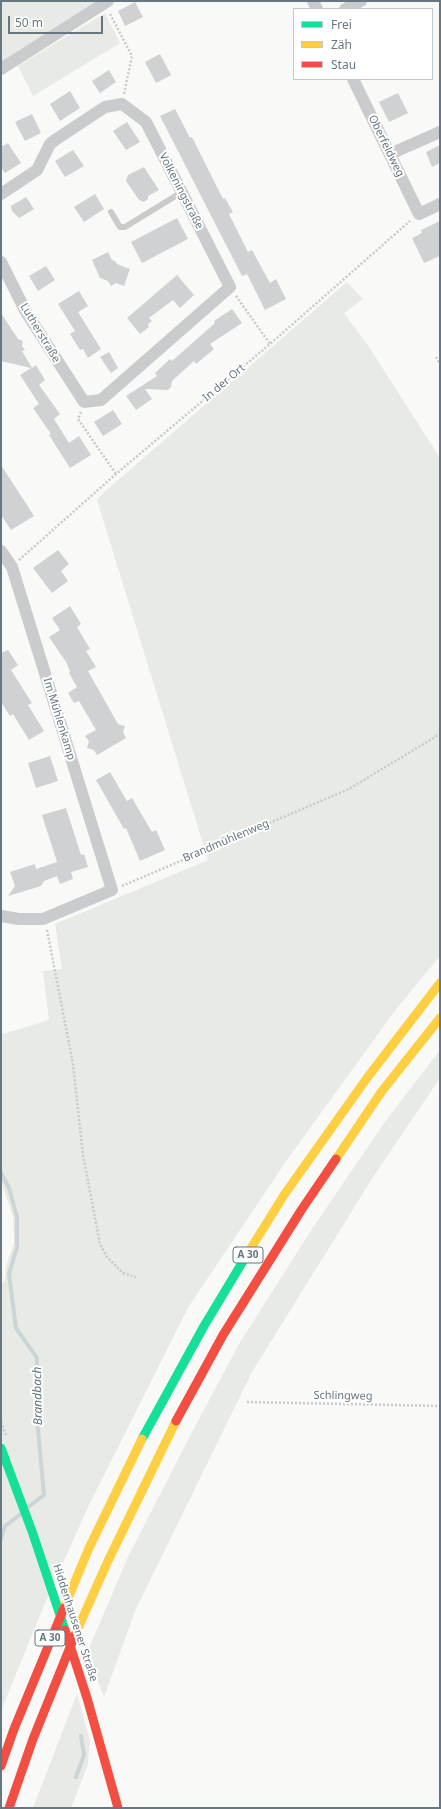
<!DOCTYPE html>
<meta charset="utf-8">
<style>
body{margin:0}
#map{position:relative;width:441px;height:1809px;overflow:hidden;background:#f9f9f8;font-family:"Noto Sans",sans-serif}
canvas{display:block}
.frame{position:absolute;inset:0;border:2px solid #667781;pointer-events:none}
.legend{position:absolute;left:293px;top:8px;width:140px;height:72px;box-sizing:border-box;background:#fff;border:1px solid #c2c9cd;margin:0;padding:5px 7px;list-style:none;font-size:12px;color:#667781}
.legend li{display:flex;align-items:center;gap:8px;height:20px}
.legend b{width:20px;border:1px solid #c2c9cd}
.scale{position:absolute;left:8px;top:16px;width:95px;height:18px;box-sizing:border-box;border:2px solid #667781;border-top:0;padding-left:5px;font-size:12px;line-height:14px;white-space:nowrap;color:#667781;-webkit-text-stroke:3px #fff;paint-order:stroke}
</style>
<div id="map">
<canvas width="441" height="1809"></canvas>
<div class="frame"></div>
<ul class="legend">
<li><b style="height:5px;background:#16e098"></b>Frei</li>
<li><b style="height:5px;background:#ffcf43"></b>Zäh</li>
<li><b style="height:5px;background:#f24e42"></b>Stau</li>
</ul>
<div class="scale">50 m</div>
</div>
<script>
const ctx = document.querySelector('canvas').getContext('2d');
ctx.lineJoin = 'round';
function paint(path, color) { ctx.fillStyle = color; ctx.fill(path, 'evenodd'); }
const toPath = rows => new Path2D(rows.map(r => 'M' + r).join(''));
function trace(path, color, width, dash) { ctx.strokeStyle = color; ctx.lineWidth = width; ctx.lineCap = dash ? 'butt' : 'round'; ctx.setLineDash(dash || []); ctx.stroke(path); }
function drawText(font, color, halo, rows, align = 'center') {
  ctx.font = font + ' "Noto Sans",sans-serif'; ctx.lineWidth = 4; ctx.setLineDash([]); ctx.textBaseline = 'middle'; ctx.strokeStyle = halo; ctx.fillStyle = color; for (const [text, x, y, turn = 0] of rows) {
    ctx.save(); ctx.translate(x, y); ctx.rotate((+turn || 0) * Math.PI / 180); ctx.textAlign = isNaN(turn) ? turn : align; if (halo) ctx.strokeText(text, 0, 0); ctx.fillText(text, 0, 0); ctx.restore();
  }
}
paint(toPath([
 [1,1,98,1,1,63],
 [105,13,120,43,33,96,18,66],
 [347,282,363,299,344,313,369,347,440,458,440,956,394,1012,289,1157,189,1306,89,1505,45,1603,1,1711,1,1285,5,1280,6,1266,14,1243,13,1217,1,1181,1,1030,3,1034,49,1020,43,971,62,969,55,924,208,860,97,500,102,494],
 [440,1050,440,1078,373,1177,252,1372,135,1611,104,1697,87,1653,128,1557,190,1436,239,1344,312,1229,387,1119],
 [77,1694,90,1740,88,1764,71,1808,33,1808]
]), '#e8eae6');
trace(toPath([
 [1,1173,9,1188,17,1217,17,1247,9,1274,16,1328,37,1358,36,1408,44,1495,27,1508],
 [1,1539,5,1526,22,1513],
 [76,1777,84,1755,81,1736]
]), '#ccd5d6', 4);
paint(toPath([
 [135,2,143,17,125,26,118,11],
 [160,54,171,75,156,83,145,62],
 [109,70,116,82,100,93,92,81],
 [70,91,80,108,60,121,50,104],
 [398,93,408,113,389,122,379,102],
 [175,109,190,138,192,137,223,199,225,198,233,212,229,214,248,252,252,250,270,283,276,279,286,299,265,310,247,274,242,276,160,116],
 [32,114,41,133,25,141,15,122],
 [127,122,140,142,126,150,113,131],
 [8,143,21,163,5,173,1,167,1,147],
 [440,145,440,163,432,167,426,152],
 [73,150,84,166,65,177,55,161],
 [144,167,159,190,148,196,148,199,144,202,139,200,126,181,128,175],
 [95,194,104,209,84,222,74,207],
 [26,197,34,209,19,218,12,211,11,206],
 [177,218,188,239,142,263,131,242],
 [440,221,440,256,424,263,412,238,422,233,421,230],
 [108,252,112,260,115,261,117,264,130,269,124,286,116,283,111,286,108,281,100,278,92,260],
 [46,266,55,280,38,291,29,276],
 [177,275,194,295,180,308,173,300,149,318,152,321,148,324,149,327,140,334,127,318],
 [79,291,88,306,78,312,101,349,88,358,83,349,80,350,70,334,75,331,58,304],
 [232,309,242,323,210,344,214,349,196,364,194,361,172,381,171,387,168,390,145,389,152,399,136,410,126,396,157,376,155,373,170,359,172,361,215,323,214,321],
 [1,313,18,339,23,341,22,346,25,350,22,351,32,368,36,365,45,380,39,385,60,414,54,419,69,443,79,436,91,455,70,468,49,435,51,434,33,408,39,404,20,375,31,368,1,361],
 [109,352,118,368,111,373,100,357],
 [113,410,122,424,103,436,94,422],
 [1,465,34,516,11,530,1,515],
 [58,550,69,564,61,571,68,581,52,593,33,568],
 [70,606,81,624,77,627,90,649,86,651,96,667,88,671,118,724,125,726,123,732,126,738,97,755,94,750,87,748,89,741,85,736,96,730,79,701,74,703,68,693,77,687,69,673,70,671,66,662,49,637,60,630,52,618],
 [8,650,18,665,11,670,32,703,28,705,44,731,29,740,13,714,10,716,1,702,1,653],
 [50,756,58,781,36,788,28,763],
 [110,772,127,801,132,798,152,832,156,830,165,850,140,861,126,828,124,829,96,780],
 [66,808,81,855,84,854,88,867,71,872,73,879,60,884,57,876,44,881,41,886,8,896,15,886,10,872,35,864,36,869,57,862,42,815]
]), '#cfd1d2');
trace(toPath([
 [110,14,132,56,124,94],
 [236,296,270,344],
 [436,357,440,364],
 [81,412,78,419,116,474],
 [19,560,116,474,270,344,410,221],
 [122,886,349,789,440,734],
 [47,930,73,1064,83,1155,100,1244,107,1257,123,1273,136,1277],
 [247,1402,440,1406],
 [1,1422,6,1435]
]), '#c8c9ca', 2.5, [2, 2]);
trace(toPath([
 [111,212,120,227,125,227,182,192]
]), '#cacbcc', 6);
trace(toPath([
 [313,1,317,9],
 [345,9,361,1],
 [1,69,108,1],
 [353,79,419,214,440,204],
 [390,154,440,132],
 [1,194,37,170,50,144,55,140,105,107,122,104,146,122,230,287,101,400,84,402,26,312,1,262],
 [1,551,12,567,112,890,43,919,19,919,1,916]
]), '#cacbcc', 12);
trace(toPath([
 [142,1439,204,1326,248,1253],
 [1,1448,33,1534,65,1630]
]), '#16e098', 9);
trace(toPath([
 [336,1159,382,1091,440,1018],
 [248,1253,284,1195,367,1078,440,983],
 [64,1608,89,1548,142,1439],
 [75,1635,107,1563,176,1421]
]), '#ffcf43', 9);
trace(toPath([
 [176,1421,223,1335,302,1209,336,1159],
 [65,1630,87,1698,118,1808],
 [1,1766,14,1729,64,1608],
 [9,1808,33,1739,75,1635]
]), '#f24e42', 9);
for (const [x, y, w] of [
 [248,1255,30],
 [50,1638,30]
]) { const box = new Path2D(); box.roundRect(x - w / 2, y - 8, w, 16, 3); ctx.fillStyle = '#fff'; ctx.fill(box); trace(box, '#667781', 1); }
drawText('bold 10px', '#667781', null, [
 ["A 30",248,1255],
 ["A 30",50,1638]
]);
drawText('11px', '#667781', '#fff', [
 ["Oberfeldweg",386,146,64],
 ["Volkeningstraße",181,191,63],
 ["Lutherstraße",40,333,59],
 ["In der Ort",224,383,-40],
 ["Im Mühlenkamp",59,719,73],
 ["Brandmühlenweg",226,841,-23],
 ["Schlingweg",343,1396,1],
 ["Hiddenhausener Straße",75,1623,72]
]);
drawText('italic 12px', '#61767b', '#fff', [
 ["Brandbach",38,1396,-91]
]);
</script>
